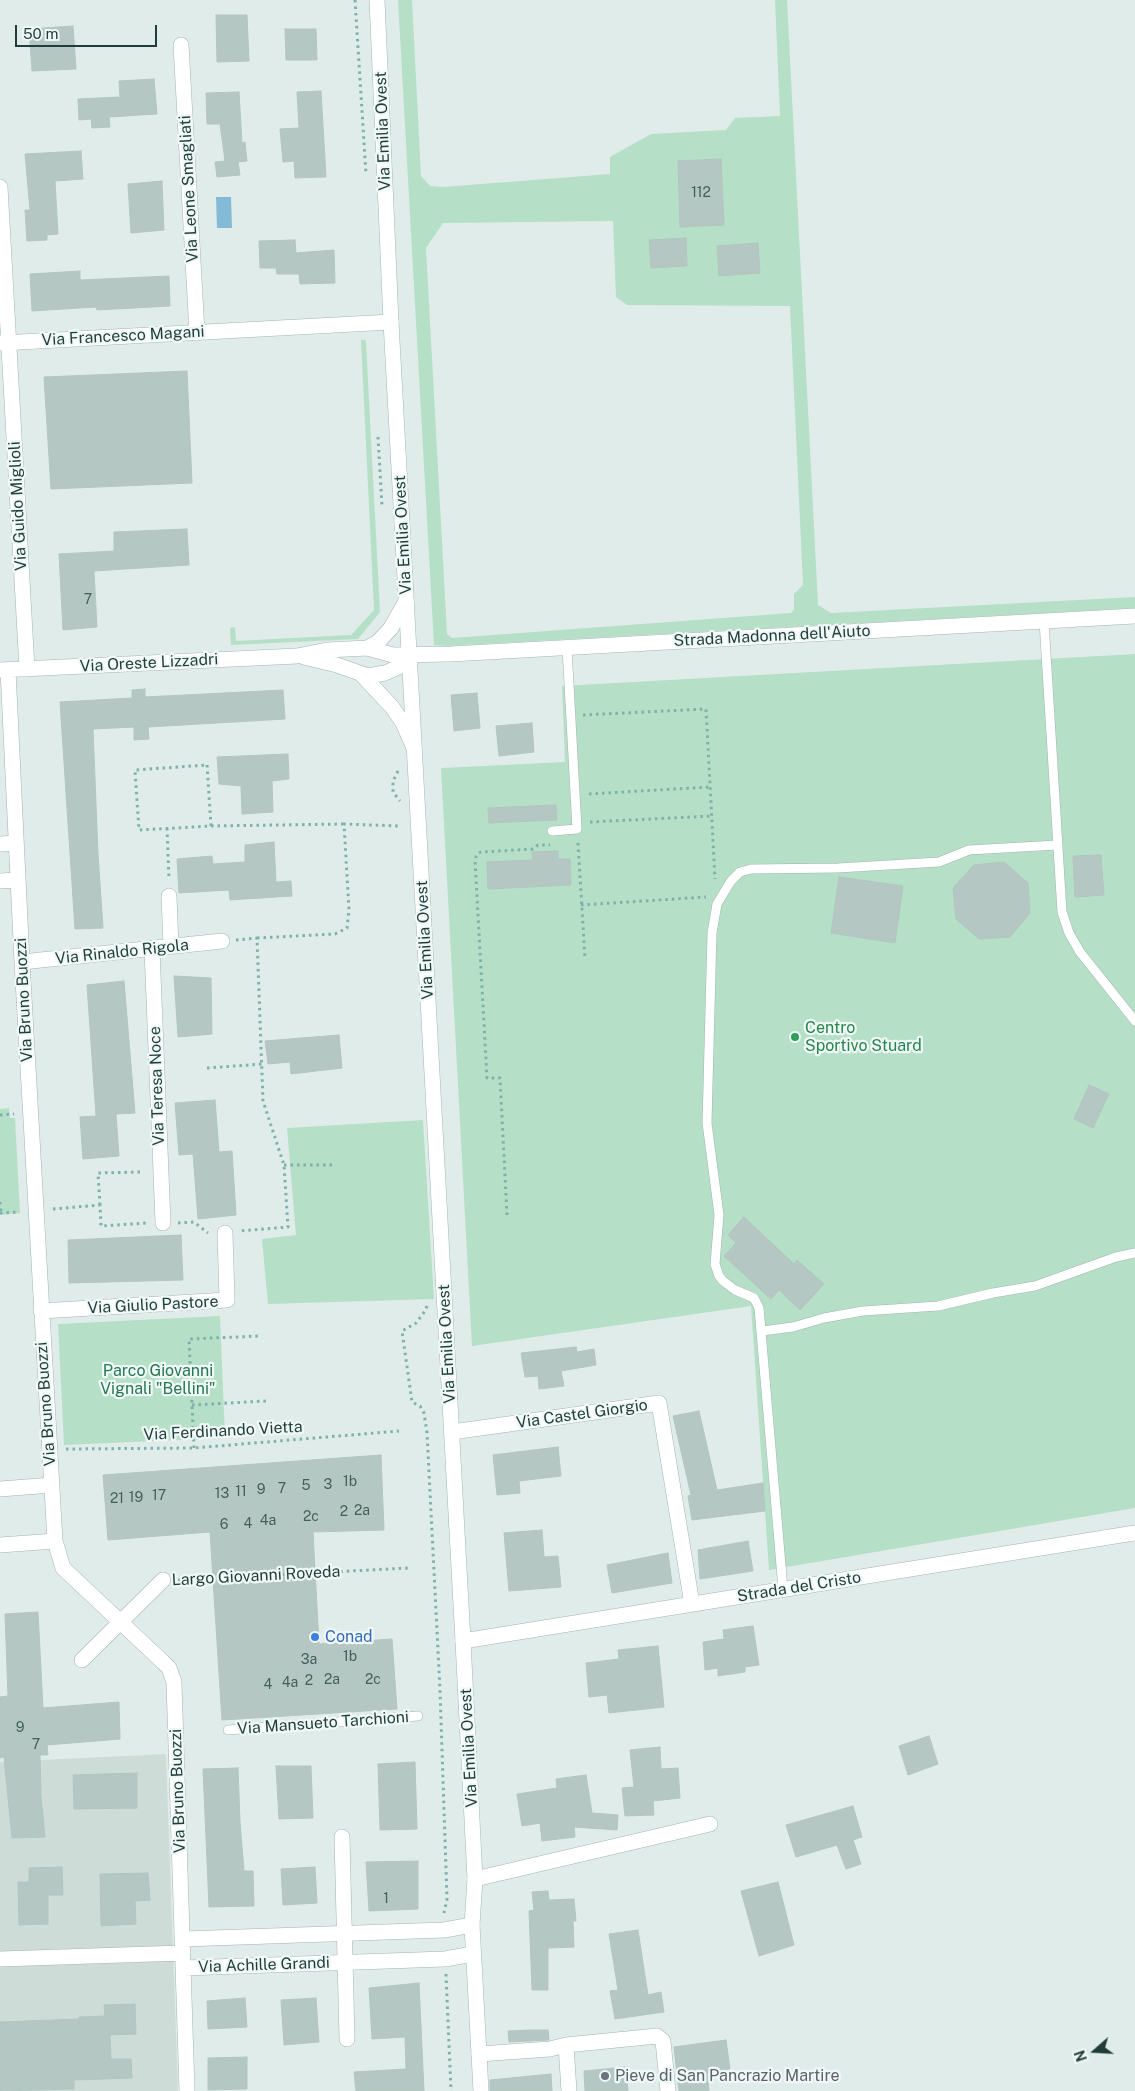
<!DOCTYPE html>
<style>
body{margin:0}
#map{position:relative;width:1135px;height:2091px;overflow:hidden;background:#e0ece9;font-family:"Public Sans",sans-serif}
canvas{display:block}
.north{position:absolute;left:1070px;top:2026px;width:50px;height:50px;-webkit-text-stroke:4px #f0f8f6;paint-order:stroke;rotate:251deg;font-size:14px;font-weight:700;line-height:20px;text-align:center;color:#1f3d3b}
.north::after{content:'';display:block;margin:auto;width:18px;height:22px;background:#1f3d3b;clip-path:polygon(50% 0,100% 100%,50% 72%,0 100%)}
.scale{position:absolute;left:15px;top:25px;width:142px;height:22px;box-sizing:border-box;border:2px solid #1f3d3b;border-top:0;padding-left:6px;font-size:15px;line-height:18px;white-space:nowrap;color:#1f3d3b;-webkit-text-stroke:4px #f0f8f6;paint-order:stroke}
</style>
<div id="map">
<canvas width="1135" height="2091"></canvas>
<div class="north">N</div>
<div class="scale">50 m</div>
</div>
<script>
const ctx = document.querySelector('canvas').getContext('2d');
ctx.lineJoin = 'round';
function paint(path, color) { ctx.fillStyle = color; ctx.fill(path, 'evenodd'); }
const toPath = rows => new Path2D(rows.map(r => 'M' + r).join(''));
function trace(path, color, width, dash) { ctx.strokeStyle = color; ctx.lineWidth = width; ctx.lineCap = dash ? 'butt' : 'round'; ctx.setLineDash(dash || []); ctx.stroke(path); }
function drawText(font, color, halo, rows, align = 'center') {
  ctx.font = font + ' "Public Sans",sans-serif'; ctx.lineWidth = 4.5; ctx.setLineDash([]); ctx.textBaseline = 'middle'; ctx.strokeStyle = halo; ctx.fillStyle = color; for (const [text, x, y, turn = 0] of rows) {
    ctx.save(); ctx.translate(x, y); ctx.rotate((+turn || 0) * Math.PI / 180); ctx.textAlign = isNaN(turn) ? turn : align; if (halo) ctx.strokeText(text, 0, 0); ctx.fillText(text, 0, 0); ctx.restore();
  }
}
paint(toPath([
 [166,1754,178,2091,0,2091,0,1762]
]), '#cedcd8');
paint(toPath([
 [398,0,412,0,421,176,430,186,443,187,610,174,610,157,651,134,726,130,735,118,780,116,775,0,787,0,818,605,831,613,1135,597,1135,608,446,646,434,645],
 [613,221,616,297,627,305,790,306,803,585,794,594,794,609,791,613,452,638,447,634,426,248,443,223],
 [361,340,365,340,366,343,380,612,358,639,231,645,230,628,235,627,236,641,351,635,374,610],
 [1135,654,1135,1508,769,1570,751,1306,472,1346,441,768,565,762,562,686],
 [9,1108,10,1118,15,1118,20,1213,0,1215,0,1109],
 [423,1120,434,1299,268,1304,262,1239,296,1235,287,1128],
 [220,1316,225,1438,64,1445,58,1324]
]), '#b6dfc8');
paint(toPath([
 [216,197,231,197,232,228,217,228]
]), '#83bad6');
const building = toPath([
 [216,15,247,15,249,61,217,62,216,15],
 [73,26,76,69,32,71,29,29,73,26],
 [285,29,316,29,317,60,286,60,285,29],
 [154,79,157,114,109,117,110,127,92,128,91,119,79,120,78,99,120,97,119,81,154,79],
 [321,91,326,177,295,178,294,161,283,162,280,129,299,128,297,92,321,91],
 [239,92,242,143,245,142,247,161,238,162,240,175,217,177,215,162,225,161,220,124,207,124,206,93,239,92],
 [81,151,83,179,55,181,58,234,47,235,47,240,27,241,25,210,30,210,25,154,81,151],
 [721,159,724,225,680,227,678,161,721,159],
 [162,181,164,230,131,233,128,184,162,181],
 [686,238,687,266,651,268,649,240,686,238],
 [295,240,296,253,334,250,335,283,300,284,299,274,277,274,276,268,260,268,259,241,295,240],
 [758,243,760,273,719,276,717,246,758,243],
 [80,271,80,280,169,276,170,306,97,310,96,307,32,311,30,274,80,271],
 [187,371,192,483,51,489,44,377,187,371],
 [187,529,189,565,94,571,97,627,63,630,59,554,114,551,114,532,187,529],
 [145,689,145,697,283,690,285,719,148,727,149,739,134,740,134,727,93,729,98,854,103,928,75,929,60,702,132,698,132,690,145,689],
 [477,693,480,728,454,731,451,695,477,693],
 [532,723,534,752,499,756,496,726,532,723],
 [288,754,289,779,272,781,273,812,242,814,241,786,219,784,217,757,288,754],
 [556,805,557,820,489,823,488,808,556,805],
 [274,842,276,882,291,881,292,896,230,900,229,890,179,893,177,859,212,856,213,864,245,862,245,845,274,842],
 [558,851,558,859,570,859,571,885,488,889,487,862,533,860,532,852,558,851],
 [1101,855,1104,895,1075,897,1073,856,1101,855],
 [1004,862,1028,883,1030,913,1010,937,979,939,956,919,953,888,974,865,1004,862],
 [839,877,903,886,895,943,831,933,839,877],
 [174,976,211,978,212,1034,178,1037,174,976],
 [124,981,135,1113,116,1114,119,1156,83,1159,80,1117,96,1116,87,985,124,981],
 [339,1035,342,1068,291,1074,290,1062,268,1064,265,1041,339,1035],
 [1089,1085,1109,1094,1093,1128,1074,1119,1089,1085],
 [215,1100,219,1152,232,1151,236,1215,198,1219,193,1154,179,1155,175,1103,215,1100],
 [744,1217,794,1264,797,1260,824,1284,800,1310,779,1290,771,1299,724,1256,736,1243,728,1235,744,1217],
 [181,1235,183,1280,69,1283,68,1240,181,1235],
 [576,1347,577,1352,594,1349,596,1365,561,1371,564,1386,539,1389,538,1376,525,1377,521,1353,576,1347],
 [699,1411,717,1490,763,1483,765,1511,692,1520,688,1496,691,1495,673,1416,699,1411],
 [558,1447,561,1476,519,1481,520,1493,497,1495,493,1455,558,1447],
 [381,1455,384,1530,313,1532,319,1644,392,1639,397,1709,222,1720,210,1532,108,1540,103,1475,381,1455],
 [542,1530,544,1557,558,1556,561,1587,509,1591,504,1533,542,1530],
 [748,1541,753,1571,700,1579,698,1550,748,1541],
 [668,1553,672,1583,612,1593,607,1565,668,1553],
 [38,1612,43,1708,119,1702,120,1739,47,1745,48,1755,40,1755,41,1797,45,1837,12,1838,4,1757,0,1758,0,1697,8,1696,5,1614,38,1612],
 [753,1626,759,1665,745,1667,745,1672,718,1676,718,1668,705,1670,703,1642,724,1639,723,1630,753,1626],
 [658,1646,664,1707,609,1713,607,1695,589,1697,586,1663,619,1659,618,1650,658,1646],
 [929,1736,938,1764,908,1775,899,1746,929,1736],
 [660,1747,661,1769,678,1768,680,1798,653,1801,654,1815,625,1816,622,1788,634,1787,630,1750,660,1747],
 [415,1762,417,1829,380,1830,378,1764,415,1762],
 [276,1766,311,1766,313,1818,279,1819,276,1766],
 [238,1768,240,1822,244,1871,253,1871,254,1906,209,1907,203,1769,238,1768],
 [137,1773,137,1808,74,1809,73,1775,137,1773],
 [586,1775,592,1813,618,1815,617,1830,574,1827,575,1837,542,1841,540,1823,522,1826,517,1794,557,1788,556,1779,586,1775],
 [853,1806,862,1837,853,1840,861,1864,846,1869,837,1845,796,1857,786,1825,853,1806],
 [418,1861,418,1909,369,1911,366,1862,418,1861],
 [62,1867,63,1895,48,1895,48,1924,19,1925,18,1882,29,1882,29,1868,62,1867],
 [315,1867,317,1903,283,1905,281,1869,315,1867],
 [148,1873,150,1900,135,1901,136,1924,101,1926,100,1874,148,1873],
 [778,1882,794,1945,759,1956,741,1891,778,1882],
 [548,1891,549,1900,574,1899,576,1921,573,1921,574,1947,548,1948,548,1990,532,1990,529,1911,534,1910,532,1892,548,1891],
 [638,1930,648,1995,661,1992,664,2012,615,2019,610,1991,618,1990,609,1934,638,1930],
 [419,1983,424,2091,356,2091,354,2072,406,2069,405,2037,372,2039,369,1988,419,1983],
 [245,1998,247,2027,208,2029,207,2001,245,1998],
 [316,1998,319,2042,284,2045,281,2000,316,1998],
 [135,2004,136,2034,110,2035,111,2059,131,2059,132,2078,74,2080,74,2089,0,2091,0,2022,79,2019,79,2017,105,2016,104,2005,135,2004],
 [531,2030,548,2030,549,2040,509,2042,508,2031,531,2030],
 [726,2040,730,2069,707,2073,709,2091,679,2091,674,2047,726,2040],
 [247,2057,247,2089,208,2090,208,2058,247,2057],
 [626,2067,628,2091,585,2091,584,2071,626,2067],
 [551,2074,552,2091,490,2091,490,2080,551,2074]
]);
paint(building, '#b5c7c2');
trace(building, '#b2c6c1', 1);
const lane = toPath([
 [1044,621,1062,912,1069,933,1080,952,1135,1021],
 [552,831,577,829,567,648],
 [762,1331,793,1327,824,1318,863,1311,938,1306,993,1293,1035,1286,1116,1257,1135,1253],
 [783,1589,759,1308,754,1298,735,1290,723,1281,719,1276,715,1264,719,1215,707,1123,712,933,717,904,731,881,740,872,751,869,838,868,939,862,969,850,1057,845],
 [228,1730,418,1716]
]);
const street = toPath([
 [181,45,197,333],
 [0,187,27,669],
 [1,343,391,322],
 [367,648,378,642,391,628,406,601],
 [304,657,337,665,368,676,385,673,410,662],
 [0,670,297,656,327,650,367,648,393,655,451,654,1135,616],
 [8,670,22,962,55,1541,63,1568,163,1662,169,1668,174,1682,187,2091],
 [362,675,392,707,403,723,414,748],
 [0,844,16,843],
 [0,881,18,880],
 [169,896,171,947],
 [152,949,163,1223],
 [22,962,222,941],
 [41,1311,227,1300,225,1233],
 [452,1432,659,1403,692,1604],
 [0,1489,52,1485],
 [0,1545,55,1541],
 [463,1641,1135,1533],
 [82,1660,163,1580],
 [342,1837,347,2039],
 [475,1879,710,1824],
 [183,1939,444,1930,472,1925],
 [0,1959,183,1953],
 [184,1968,445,1959,473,1954],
 [566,2045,569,2091],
 [479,2054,550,2049,566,2045,657,2036,663,2041,668,2091]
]);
const secondary = toPath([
 [377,0,391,322,463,1641,475,1879,472,1925,481,2091]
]);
trace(lane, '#a2b4b1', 10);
trace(street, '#a2b4b1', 16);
trace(secondary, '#9db9b3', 16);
trace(toPath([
 [355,0,366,174],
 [378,437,382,506],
 [583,715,706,709,715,879],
 [207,765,211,826,139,830,135,770,207,765],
 [398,771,393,781,393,792,400,801],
 [589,794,710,787],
 [590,822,712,816],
 [211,826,344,824],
 [167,828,169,880],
 [578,843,585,959],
 [581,905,706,897],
 [257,938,335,934,347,928,349,910,344,824,401,826],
 [236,940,257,938,263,1101,284,1165,288,1227,239,1231],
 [207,1068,262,1064],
 [0,1115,14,1114],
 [284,1165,333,1165],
 [0,1202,1,1213],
 [100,1205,98,1173,143,1172],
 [53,1209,100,1205,101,1226,147,1223],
 [0,1213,19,1212],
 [507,1215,500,1078,487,1078,475,860,477,854,481,852,533,849,538,845,550,845],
 [178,1223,194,1222,208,1233],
 [427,1306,425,1311,416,1323,402,1331,412,1402,420,1406,424,1413,427,1433,440,1690,447,1899,444,1913],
 [192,1405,266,1401],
 [194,1448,189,1339,260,1336],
 [66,1449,194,1448,399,1431],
 [178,1580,408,1568],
 [446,1974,451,2091]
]), '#7db2ab', 3, [2.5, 4]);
trace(lane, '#fff', 9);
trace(street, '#fff', 15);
trace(secondary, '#fff', 15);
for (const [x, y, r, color] of [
 [795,1037,5,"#2e9e5b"],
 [315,1637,5,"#3f7fe0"],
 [605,2076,5,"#6b7280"]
]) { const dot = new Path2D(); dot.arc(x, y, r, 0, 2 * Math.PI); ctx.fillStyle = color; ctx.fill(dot); trace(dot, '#f0f8f6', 2); }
drawText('14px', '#44605d', null, [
 ["112",701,193],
 ["7",88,600],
 ["1b",350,1482],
 ["3",328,1485],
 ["5",306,1486],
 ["7",282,1489],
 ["9",261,1490],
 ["11",241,1492],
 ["13",222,1494],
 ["17",159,1496],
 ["19",136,1498],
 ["21",117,1499],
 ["2a",362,1511],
 ["2",344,1512],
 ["2c",311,1517],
 ["4a",268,1521],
 ["4",248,1524],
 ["6",224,1525],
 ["1b",350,1657],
 ["3a",309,1660],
 ["2a",332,1680],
 ["2c",373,1680],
 ["2",309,1681],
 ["4a",290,1683],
 ["4",268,1685],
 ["9",20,1728],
 ["7",36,1745],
 ["1",386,1899]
]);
drawText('16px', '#1f3d3b', '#f0f8f6', [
 ["Via Emilia Ovest",383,131,-92],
 ["Via Leone Smagliati",189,189,-93],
 ["Via Francesco Magani",123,336,-3],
 ["Via Guido Miglioli",18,506,-93],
 ["Via Emilia Ovest",403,535,-93],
 ["Strada Madonna dell'Aiuto",772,636,-3],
 ["Via Oreste Lizzadri",149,663,-3],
 ["Via Emilia Ovest",425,940,-93],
 ["Via Rinaldo Rigola",122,952,-6],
 ["Via Bruno Buozzi",24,1000,-93],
 ["Via Teresa Noce",157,1086,-92],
 ["Via Giulio Pastore",153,1305,-3],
 ["Via Emilia Ovest",447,1344,-93],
 ["Via Bruno Buozzi",46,1404,-94],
 ["Via Castel Giorgio",582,1414,-8],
 ["Via Ferdinando Vietta",223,1431,-3],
 ["Largo Giovanni Roveda",256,1576,-3],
 ["Strada del Cristo",799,1587,-9],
 ["Via Mansueto Tarchioni",323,1723,-4],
 ["Via Emilia Ovest",469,1748,-93],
 ["Via Bruno Buozzi",178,1791,-92],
 ["Via Achille Grandi",264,1965,-2]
]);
drawText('16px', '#27864d', '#f0f8f6', [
 ["Centro",805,1028],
 ["Sportivo Stuard",805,1046]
], 'left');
drawText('16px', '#267754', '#f0f8f6', [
 ["Parco Giovanni",158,1371],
 ["Vignali \"Bellini\"",158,1389]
]);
drawText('16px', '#366cbe', '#f0f8f6', [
 ["Conad",325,1637]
], 'left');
drawText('16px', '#5b616d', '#f0f8f6', [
 ["Pieve di San Pancrazio Martire",615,2076]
], 'left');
</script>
